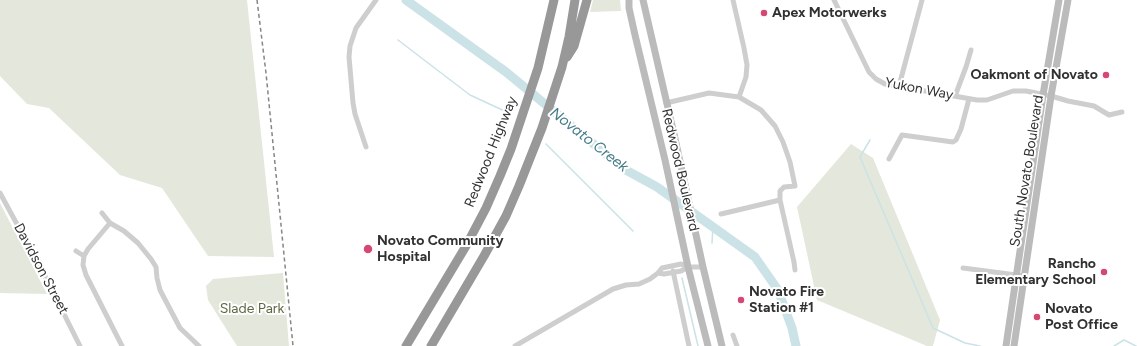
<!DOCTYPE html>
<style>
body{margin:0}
canvas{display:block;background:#fff}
</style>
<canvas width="1137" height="346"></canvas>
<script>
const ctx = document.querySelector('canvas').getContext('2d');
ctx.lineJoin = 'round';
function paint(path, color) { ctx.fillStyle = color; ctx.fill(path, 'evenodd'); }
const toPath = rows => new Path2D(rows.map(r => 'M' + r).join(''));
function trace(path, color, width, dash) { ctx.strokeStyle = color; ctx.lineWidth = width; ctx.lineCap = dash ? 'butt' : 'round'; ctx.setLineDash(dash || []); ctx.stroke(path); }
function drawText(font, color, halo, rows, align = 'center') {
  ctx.font = font + ' Figtree,sans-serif'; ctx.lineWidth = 4; ctx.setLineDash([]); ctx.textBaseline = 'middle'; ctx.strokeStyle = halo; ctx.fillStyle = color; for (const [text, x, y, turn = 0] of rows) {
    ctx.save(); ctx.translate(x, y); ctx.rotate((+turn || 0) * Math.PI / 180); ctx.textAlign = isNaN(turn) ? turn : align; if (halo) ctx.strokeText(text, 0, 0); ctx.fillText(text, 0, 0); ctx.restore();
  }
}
paint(toPath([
 [0,0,247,0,274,257,208,256,162,188,120,175,49,108,27,104,0,76],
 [593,0,620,0,621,11,590,12],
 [851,144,873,158,940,320,933,346,927,346,817,300,797,207],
 [0,203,47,294,0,293],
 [283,273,289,346,237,346,208,300,206,286,213,279]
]), '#e4e7db');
trace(toPath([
 [398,40,470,95,511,114],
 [870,140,860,157,933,328,965,343,980,346],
 [546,144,633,231],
 [712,243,713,226],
 [682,278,698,346],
 [1114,346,1124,340,1136,346]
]), '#cbe2e6', 1.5);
trace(toPath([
 [406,0,506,72,624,169,657,187,755,257,778,290,792,328,796,346]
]), '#cbe2e6', 9);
trace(toPath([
 [733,0,744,48,747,65,746,77,739,97],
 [834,0,869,72,876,79,885,84,977,100,987,100,1013,91,1026,91,1051,96,1068,101,1094,106,1109,115,1122,112],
 [899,86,922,0],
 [955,96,966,67,971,50],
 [666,103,709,93,739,97,761,110,775,126,783,142,790,162,795,186,784,187,780,191,780,200,794,262,795,270],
 [366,147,355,114,353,103,349,57,350,46,356,28,376,0],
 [889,159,902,135,953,142,956,140,961,129,969,99],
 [0,193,43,272,80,346],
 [102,213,110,223,124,231,138,243,151,259,156,267,157,278,160,290,180,328,199,346],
 [721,214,780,200],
 [110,223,88,249,84,256,83,265,86,275,122,346],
 [76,251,84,256],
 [963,268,1024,276],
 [673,271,689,346],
 [658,273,664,274,681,271,688,267],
 [733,335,737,346],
 [515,346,613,289,626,285,639,284,650,279,658,273,662,268,681,264,688,267,703,267]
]), '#cecece', 5);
trace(toPath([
 [629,0,629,8,635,35,665,160,688,267,708,346],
 [643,0,674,134,703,267,722,346],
 [1006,346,1043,95,1059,0],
 [1014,346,1051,96,1068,0]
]), '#bbb', 7);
trace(toPath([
 [567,57,574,46,587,0],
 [406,346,466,246,486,208,500,176,511,149,538,68,554,0],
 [431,346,484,256,506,216,519,186,542,128,562,67,569,37,575,0]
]), '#989898', 9);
trace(toPath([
 [257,0,266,73,293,346]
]), '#868686', 1.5, [4, 3]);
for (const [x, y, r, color] of [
 [764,13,4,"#d44873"],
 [1106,75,4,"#d44873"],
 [368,249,5,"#d44873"],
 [1104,272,4,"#d44873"],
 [741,300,4,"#d44873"],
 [1037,317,4,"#d44873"]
]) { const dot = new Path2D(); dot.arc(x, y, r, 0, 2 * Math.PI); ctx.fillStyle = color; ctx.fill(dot); trace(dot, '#fff', 1.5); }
drawText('bold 14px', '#313131', '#fff', [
 ["Apex Motorwerks",772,13],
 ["Oakmont of Novato",1098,75,"right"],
 ["Novato Community",377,241],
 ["Hospital",377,257],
 ["Rancho",1096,264,"right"],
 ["Elementary School",1096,280,"right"],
 ["Novato Fire",749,292],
 ["Station #1",749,308],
 ["Novato",1045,309],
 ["Post Office",1045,325]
], 'left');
drawText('14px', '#313131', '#fff', [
 ["Yukon Way",919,89,11],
 ["Redwood Highway",491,152,-68],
 ["Redwood Boulevard",680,170,77],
 ["South Novato Boulevard",1027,171,-81],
 ["Davidson Street",41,269,62]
]);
drawText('14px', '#5d6943', '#fff', [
 ["Slade Park",252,309]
]);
drawText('italic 15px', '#447b86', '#fff', [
 ["Novato Creek",589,140,38]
]);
</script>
